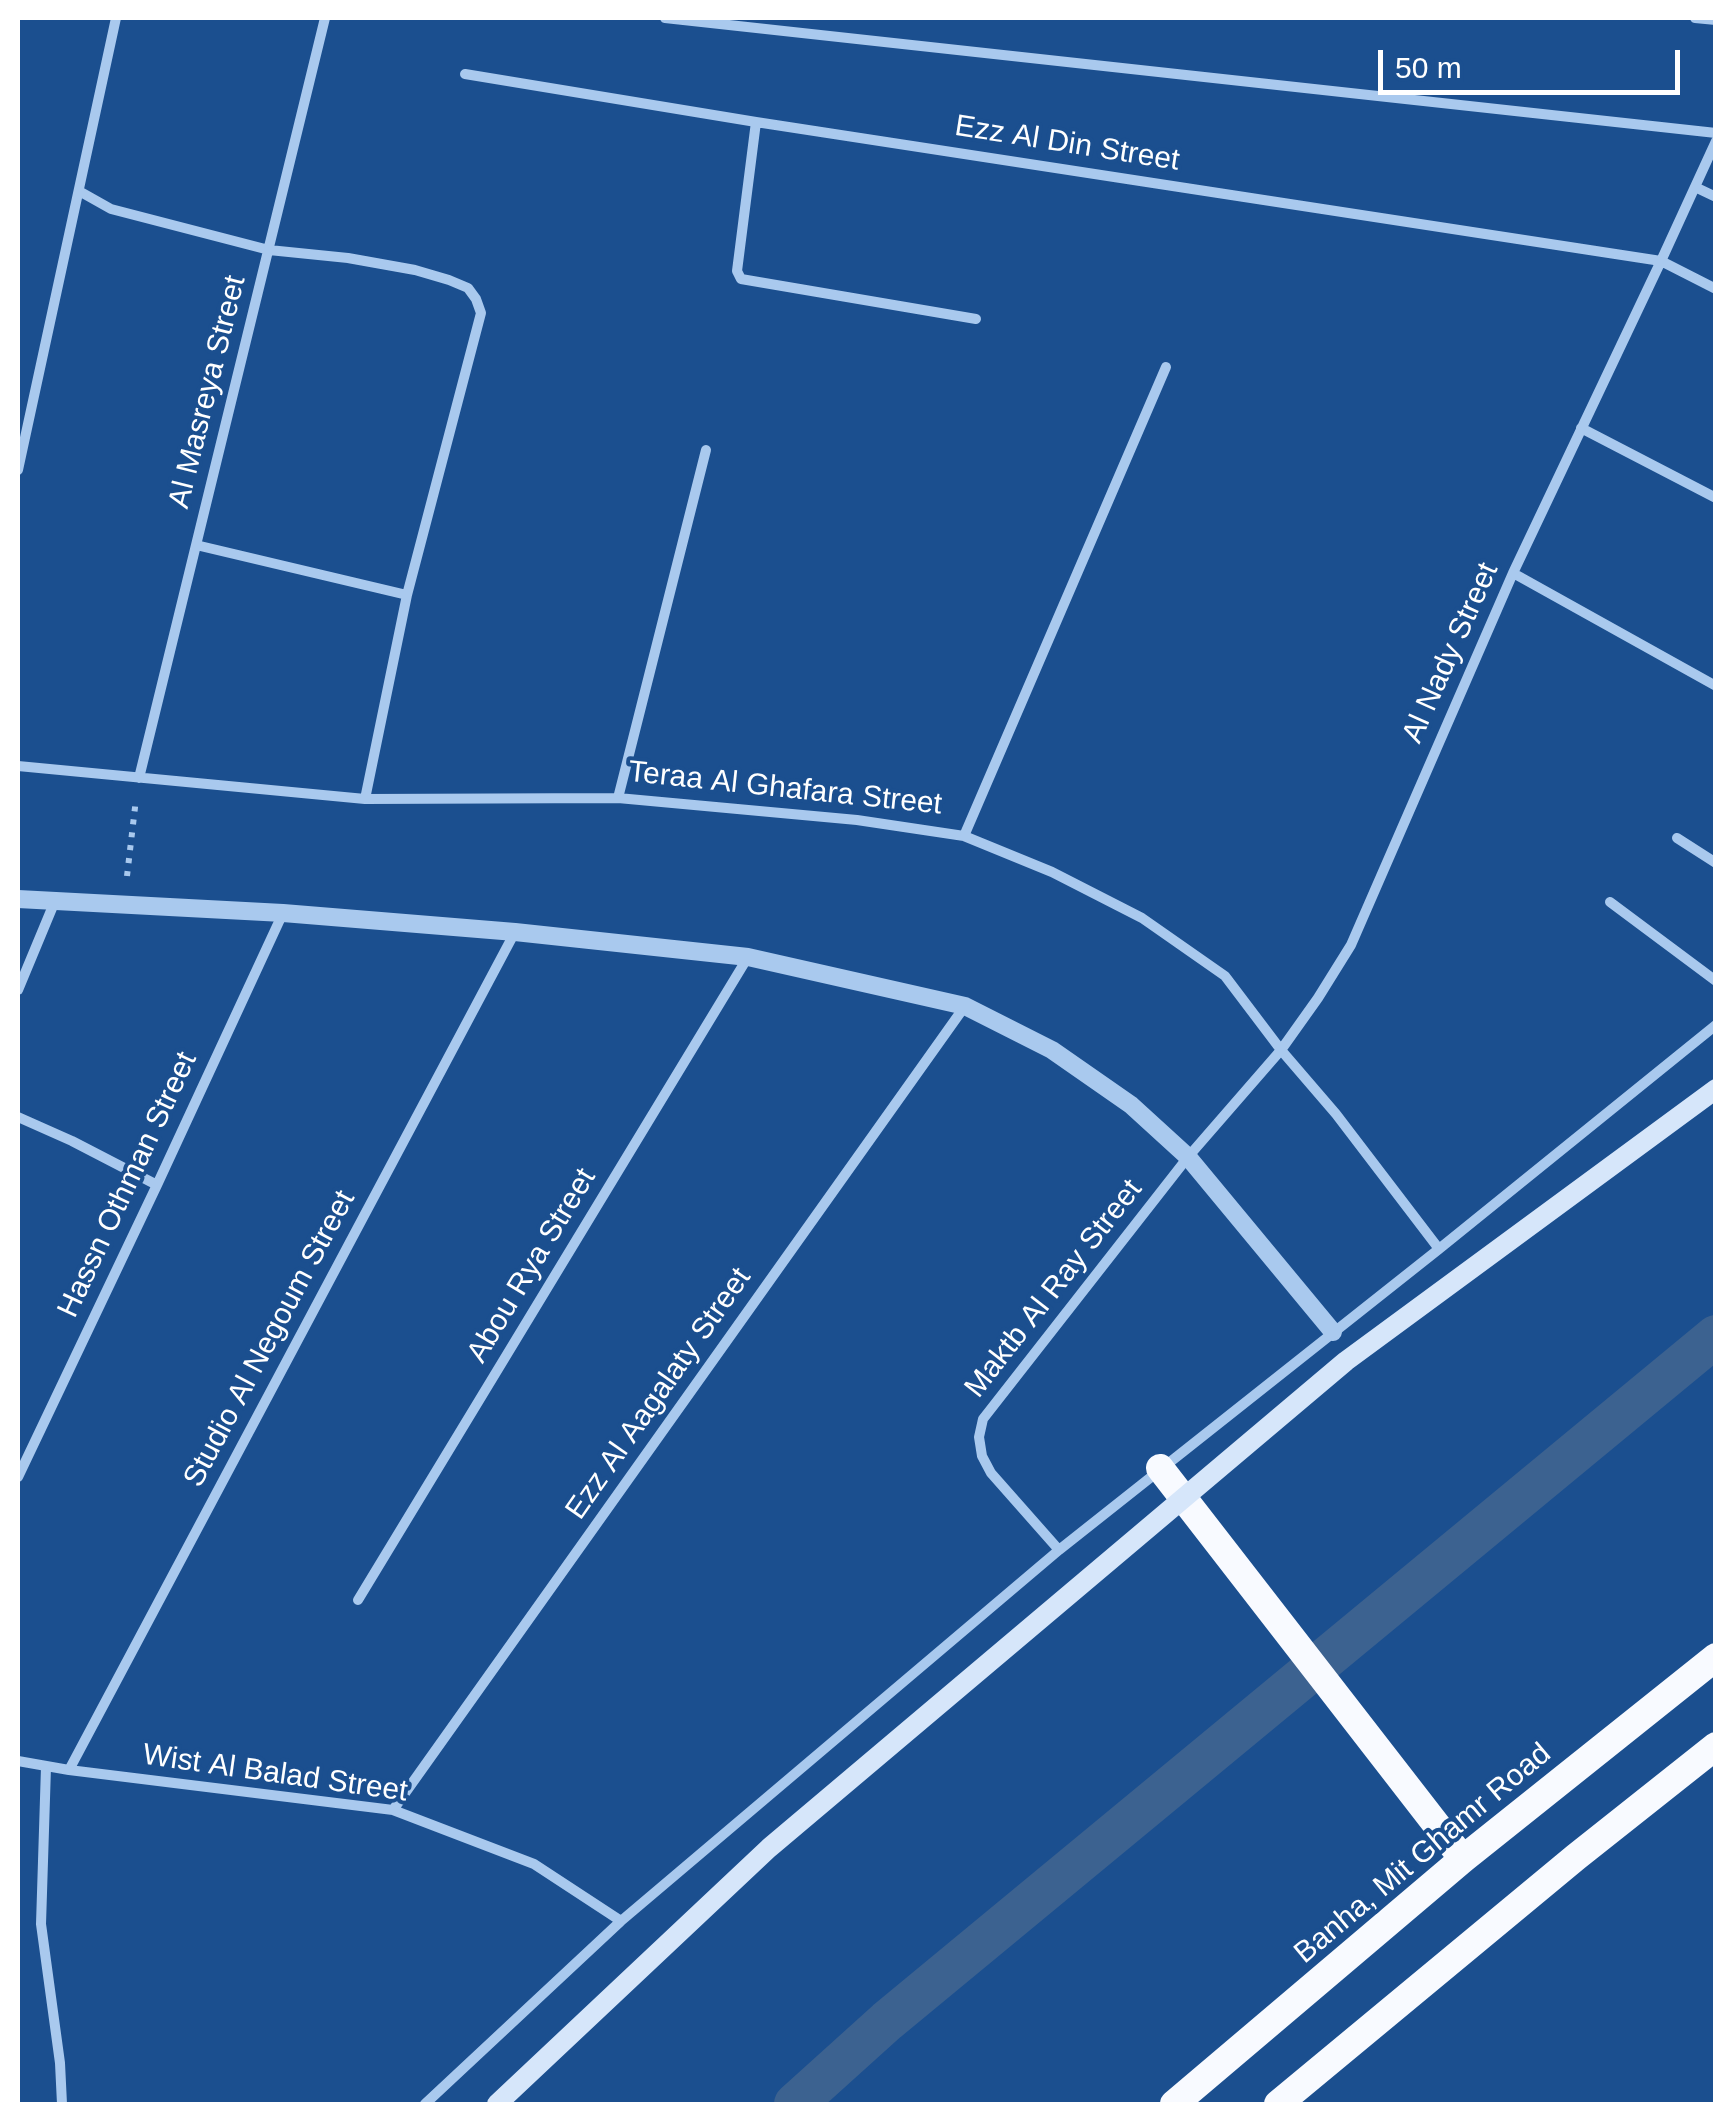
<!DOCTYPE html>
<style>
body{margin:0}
#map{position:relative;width:1733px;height:2122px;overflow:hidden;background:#1b4f8f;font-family:Helvetica,sans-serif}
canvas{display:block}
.frame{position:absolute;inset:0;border:20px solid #fff;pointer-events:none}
.scale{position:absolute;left:1378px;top:50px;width:302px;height:45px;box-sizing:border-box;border:5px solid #fff;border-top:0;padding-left:12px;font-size:30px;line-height:35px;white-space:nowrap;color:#fff;-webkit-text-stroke:8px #1b4f8f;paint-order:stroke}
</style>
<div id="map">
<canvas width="1733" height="2122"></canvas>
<div class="frame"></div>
<div class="scale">50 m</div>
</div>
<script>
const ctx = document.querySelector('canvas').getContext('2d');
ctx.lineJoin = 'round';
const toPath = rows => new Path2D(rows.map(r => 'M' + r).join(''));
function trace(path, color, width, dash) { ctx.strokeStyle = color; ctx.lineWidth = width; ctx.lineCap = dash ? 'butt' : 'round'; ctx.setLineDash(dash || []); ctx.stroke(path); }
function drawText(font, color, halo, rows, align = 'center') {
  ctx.font = font + ' Helvetica,sans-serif'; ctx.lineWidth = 8; ctx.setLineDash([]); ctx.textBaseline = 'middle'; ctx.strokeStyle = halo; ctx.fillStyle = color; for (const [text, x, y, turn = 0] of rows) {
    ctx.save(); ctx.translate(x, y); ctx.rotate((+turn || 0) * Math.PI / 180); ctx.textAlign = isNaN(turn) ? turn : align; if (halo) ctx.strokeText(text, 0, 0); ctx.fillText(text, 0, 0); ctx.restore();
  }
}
trace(toPath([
 [795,2104,887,2021,1716,1336]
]), '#3c6290', 42);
trace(toPath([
 [127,876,136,799]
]), '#a9c9ee', 6, [5, 8]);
trace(toPath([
 [665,18,1716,133],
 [1695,18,1716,20],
 [465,74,756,122,1661,261,1716,289],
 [756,122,737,271,741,279,976,319],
 [1695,187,1716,197],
 [79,191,111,209,269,250,348,258,415,270,449,280,468,288,476,299,481,313,407,595,365,799],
 [1581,428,1716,498],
 [18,470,116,18],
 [196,545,407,595],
 [1513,573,1716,686],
 [18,766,365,799,618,798,857,820,964,836,1052,872,1142,918,1225,976,1281,1050,1336,1114,1439,1249],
 [139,778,325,18],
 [618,798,706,450],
 [964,836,1166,367],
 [1677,838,1716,863],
 [1610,902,1716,981],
 [18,990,55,901],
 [18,1117,72,1141,157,1185],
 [18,1477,157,1185,283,913],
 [1059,1550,991,1473,982,1456,979,1437,983,1419,1188,1157,1281,1050,1318,998,1351,945,1513,573,1661,261,1716,141],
 [358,1600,748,957],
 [18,1761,69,1770,393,1810,534,1864,621,1921],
 [46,1767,41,1924,60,2063,62,2104],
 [69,1770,515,932],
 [393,1810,965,1006],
 [425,2104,621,1921,1059,1550,1439,1249,1716,1025]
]), '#a9c9ee', 10);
trace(toPath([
 [18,899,283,913,515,932,748,957,965,1006,1052,1050,1131,1105,1188,1157,1333,1332]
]), '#a9c9ee', 18);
trace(toPath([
 [1160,1468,1463,1859],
 [1174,2104,1463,1859,1716,1657],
 [1278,2104,1576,1857,1716,1746]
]), '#f8faff', 28);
trace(toPath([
 [497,2104,769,1848,1346,1361,1716,1089]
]), '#d6e6fa', 20);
drawText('30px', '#fff', '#1b4f8f', [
 ["Ezz Al Din Street",1067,144,9],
 ["Al Masreya Street",208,392,-76],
 ["Al Nady Street",1451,653,-66],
 ["Teraa Al Ghafara Street",785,789,6],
 ["Hassn Othman Street",128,1185,-65],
 ["Abou Rya Street",532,1266,-59],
 ["Maktb Al Ray Street",1054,1289,-52],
 ["Studio Al Negoum Street",270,1339,-62],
 ["Ezz Al Aagalaty Street",659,1394,-55],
 ["Wist Al Balad Street",275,1774,8],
 ["Banha, Mit Ghamr Road",1423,1854,-40]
]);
</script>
